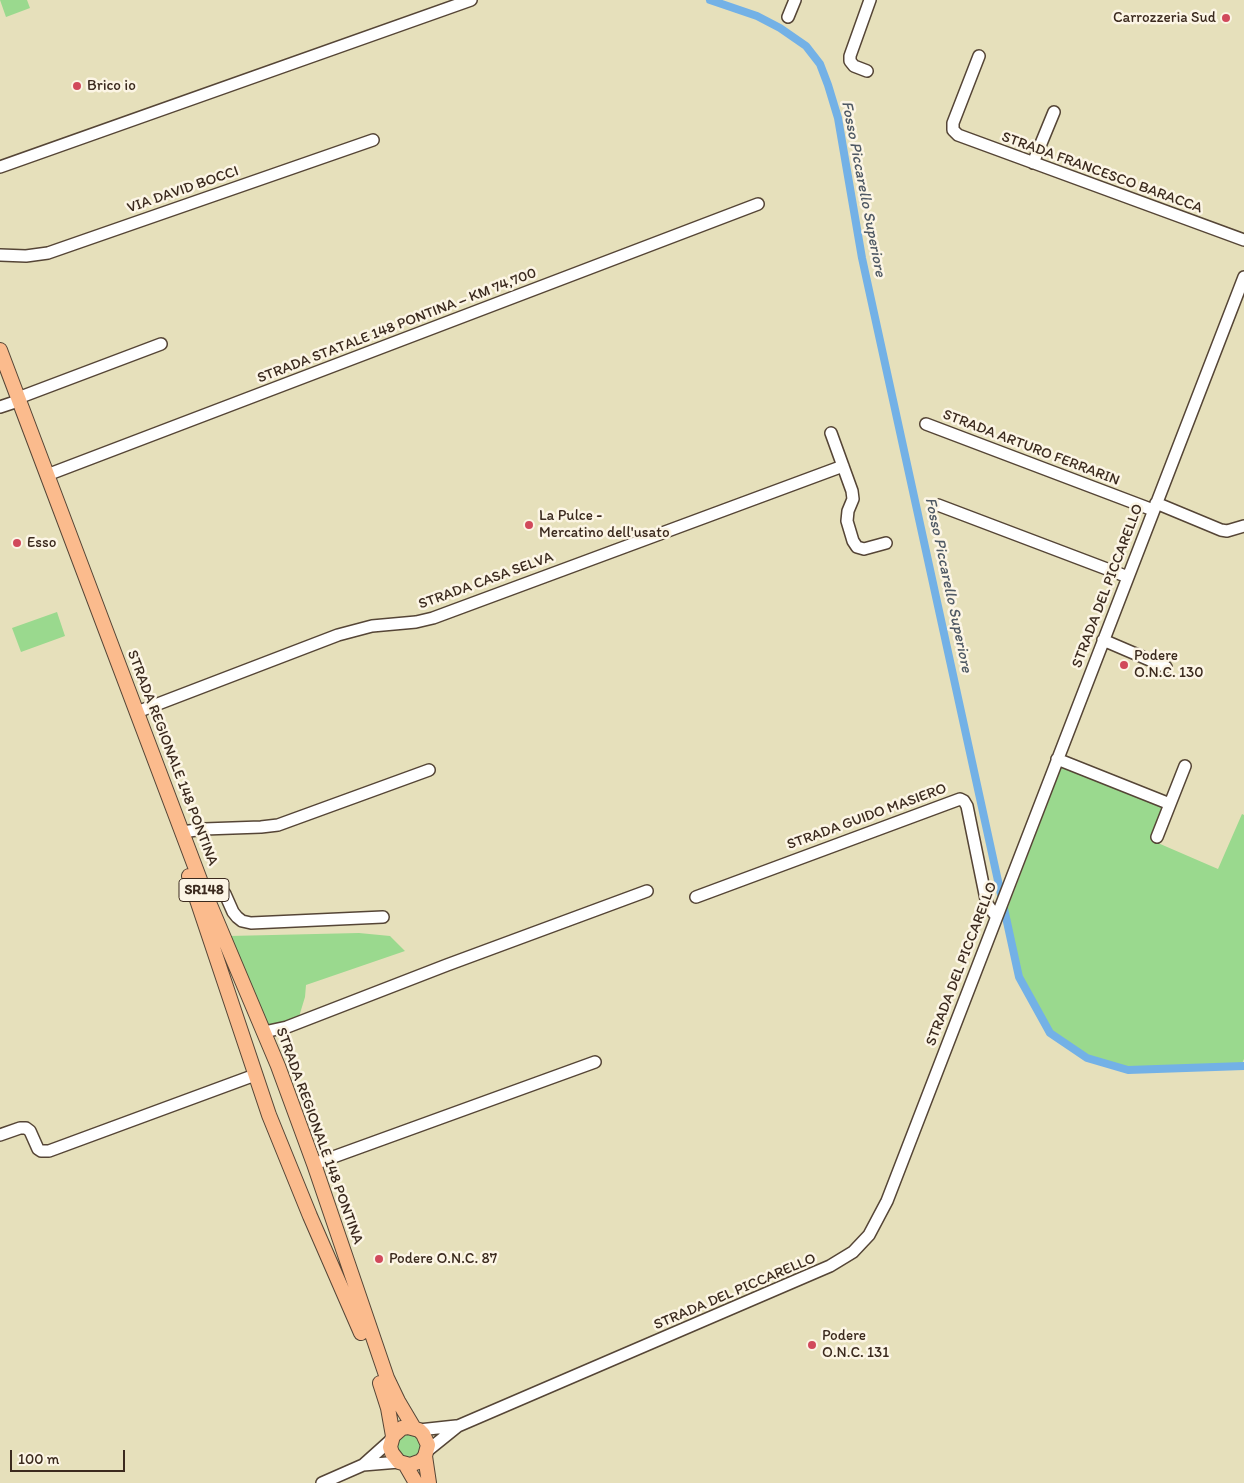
<!DOCTYPE html>
<meta charset="utf-8">
<style>
body{margin:0}
#map{position:relative;width:1244px;height:1483px;overflow:hidden;background:#e6e0bb;font-family:Itim,sans-serif}
canvas{display:block}
.scale{position:absolute;left:10px;top:1450px;width:115px;height:22px;box-sizing:border-box;border:2px solid #3b2a1e;border-top:0;padding-left:6px;font-size:15px;line-height:18px;white-space:nowrap;color:#3b2a1e;-webkit-text-stroke:4px #fcf5e5;paint-order:stroke}
</style>
<div id="map">
<canvas width="1244" height="1483"></canvas>
<div class="scale">100 m</div>
</div>
<script>
const ctx = document.querySelector('canvas').getContext('2d');
ctx.lineJoin = 'round';
function paint(path, color) { ctx.fillStyle = color; ctx.fill(path, 'evenodd'); }
const toPath = rows => new Path2D(rows.map(r => 'M' + r).join(''));
function trace(path, color, width, dash) { ctx.strokeStyle = color; ctx.lineWidth = width; ctx.lineCap = dash ? 'butt' : 'round'; ctx.setLineDash(dash || []); ctx.stroke(path); }
function drawText(font, color, halo, rows, align = 'center') {
  ctx.font = font + ' Itim,sans-serif'; ctx.lineWidth = 5; ctx.setLineDash([]); ctx.textBaseline = 'middle'; ctx.strokeStyle = halo; ctx.fillStyle = color; for (const [text, x, y, turn = 0] of rows) {
    ctx.save(); ctx.translate(x, y); ctx.rotate((+turn || 0) * Math.PI / 180); ctx.textAlign = isNaN(turn) ? turn : align; if (halo) ctx.strokeText(text, 0, 0); ctx.fillText(text, 0, 0); ctx.restore();
  }
}
paint(toPath([
 [0,0,27,0,30,8,6,17],
 [57,612,65,636,21,652,12,628],
 [1062,766,1164,808,1151,840,1218,869,1242,814,1244,815,1244,1059,1241,1066,1128,1070,1087,1058,1050,1033,1019,977,1005,915],
 [359,933,390,936,405,951,306,985,305,997,298,1020,269,1028,229,936],
 [406,1431,423,1440,419,1458,401,1460,394,1441]
]), '#9ad98e');
trace(toPath([
 [710,0,757,16,780,28,806,46,820,64,828,85,838,118,862,258,1019,977,1050,1033,1087,1058,1128,1070,1244,1066]
]), '#73b1e6', 8);
const minor = toPath([
 [788,17,795,0],
 [979,56,953,123,953,130,958,135,1244,240],
 [867,71,854,66,850,61,850,56,870,0],
 [1033,163,1054,112],
 [0,167,471,0],
 [0,255,26,256,48,253,373,140],
 [18,398,161,344],
 [0,407,12,403],
 [926,424,1153,510],
 [831,433,852,491,853,499,848,511,847,521,853,541,857,547,864,549,886,543],
 [47,475,758,204],
 [1156,503,1221,530,1227,531,1244,526],
 [938,505,1128,577],
 [1103,640,1166,667],
 [137,712,338,635,372,626,416,622,433,618,843,466],
 [1057,759,1170,804,1157,837],
 [1170,804,1185,766],
 [182,832,204,829,261,827,278,825,429,770],
 [205,893,217,890,222,891,225,894,233,912,237,917,242,921,251,923,383,917],
 [696,897,960,799,964,801,967,806,987,904,996,916],
 [264,1032,287,1027,447,965,647,891],
 [0,1135,20,1128,26,1128,30,1131,38,1149,41,1151,49,1151,255,1075],
 [314,1164,595,1062],
 [419,1430,456,1426],
 [427,1451,458,1426,830,1266,853,1252,869,1235,887,1201,1244,277],
 [363,1465,399,1462],
 [322,1483,363,1465,392,1439]
]);
const major = toPath([
 [0,350,205,893,278,1066,314,1164,387,1378,398,1401,414,1428],
 [189,876,269,1115,310,1216,361,1333],
 [380,1383,388,1408,393,1436],
 [425,1456,421,1461,410,1465,399,1462,392,1453,390,1447,393,1436,402,1428,408,1427,419,1430,423,1434,428,1445,425,1456,429,1483],
 [405,1464,416,1483]
]);
trace(minor, '#554536', 14);
trace(major, '#554536', 16);
trace(minor, '#fff', 11);
trace(major, '#fbbb8d', 14);
for (const [x, y, r, color] of [
 [1226,18,5,"#d1495b"],
 [77,86,5,"#d1495b"],
 [529,525,5,"#d1495b"],
 [17,543,5,"#d1495b"],
 [1124,665,5,"#d1495b"],
 [379,1259,5,"#d1495b"],
 [812,1345,5,"#d1495b"]
]) { const dot = new Path2D(); dot.arc(x, y, r, 0, 2 * Math.PI); ctx.fillStyle = color; ctx.fill(dot); trace(dot, '#fcf5e5', 2); }
for (const [x, y, w] of [
 [204,890,50]
]) { const box = new Path2D(); box.roundRect(x - w / 2, y - 11.5, w, 23, 4); ctx.fillStyle = '#fcf5e5'; ctx.fill(box); trace(box, '#3b2a1e', 1); }
drawText('bold 14px', '#3b2a1e', null, [
 ["SR148",204,890]
]);
drawText('15px', '#3b2a1e', '#fcf5e5', [
 ["Carrozzeria Sud",1216,18,"right"],
 ["Brico io",87,86],
 ["La Pulce -",539,516],
 ["Mercatino dell'usato",539,533],
 ["Esso",27,543],
 ["Podere",1134,656],
 ["O.N.C. 130",1134,673],
 ["Podere O.N.C. 87",389,1259],
 ["Podere",822,1336],
 ["O.N.C. 131",822,1353]
], 'left');
drawText('15px', '#3b2a1e', '#fcf5e5', [
 ["STRADA FRANCESCO BARACCA",1102,173,20],
 ["VIA DAVID BOCCI",183,190,-19],
 ["STRADA STATALE 148 PONTINA – KM 74,700",397,326,-21],
 ["STRADA ARTURO FERRARIN",1031,448,21],
 ["STRADA CASA SELVA",486,581,-20],
 ["STRADA DEL PICCARELLO",1108,586,-69],
 ["STRADA REGIONALE 148 PONTINA",172,758,69],
 ["STRADA GUIDO MASIERO",867,817,-20],
 ["STRADA DEL PICCARELLO",962,964,-69],
 ["STRADA REGIONALE 148 PONTINA",319,1136,70],
 ["STRADA DEL PICCARELLO",735,1292,-23]
]);
drawText('italic 16px', '#4f5964', '#fcf5e5', [
 ["Fosso Piccarello Superiore",863,189,79],
 ["Fosso Piccarello Superiore",948,585,78]
]);
</script>
